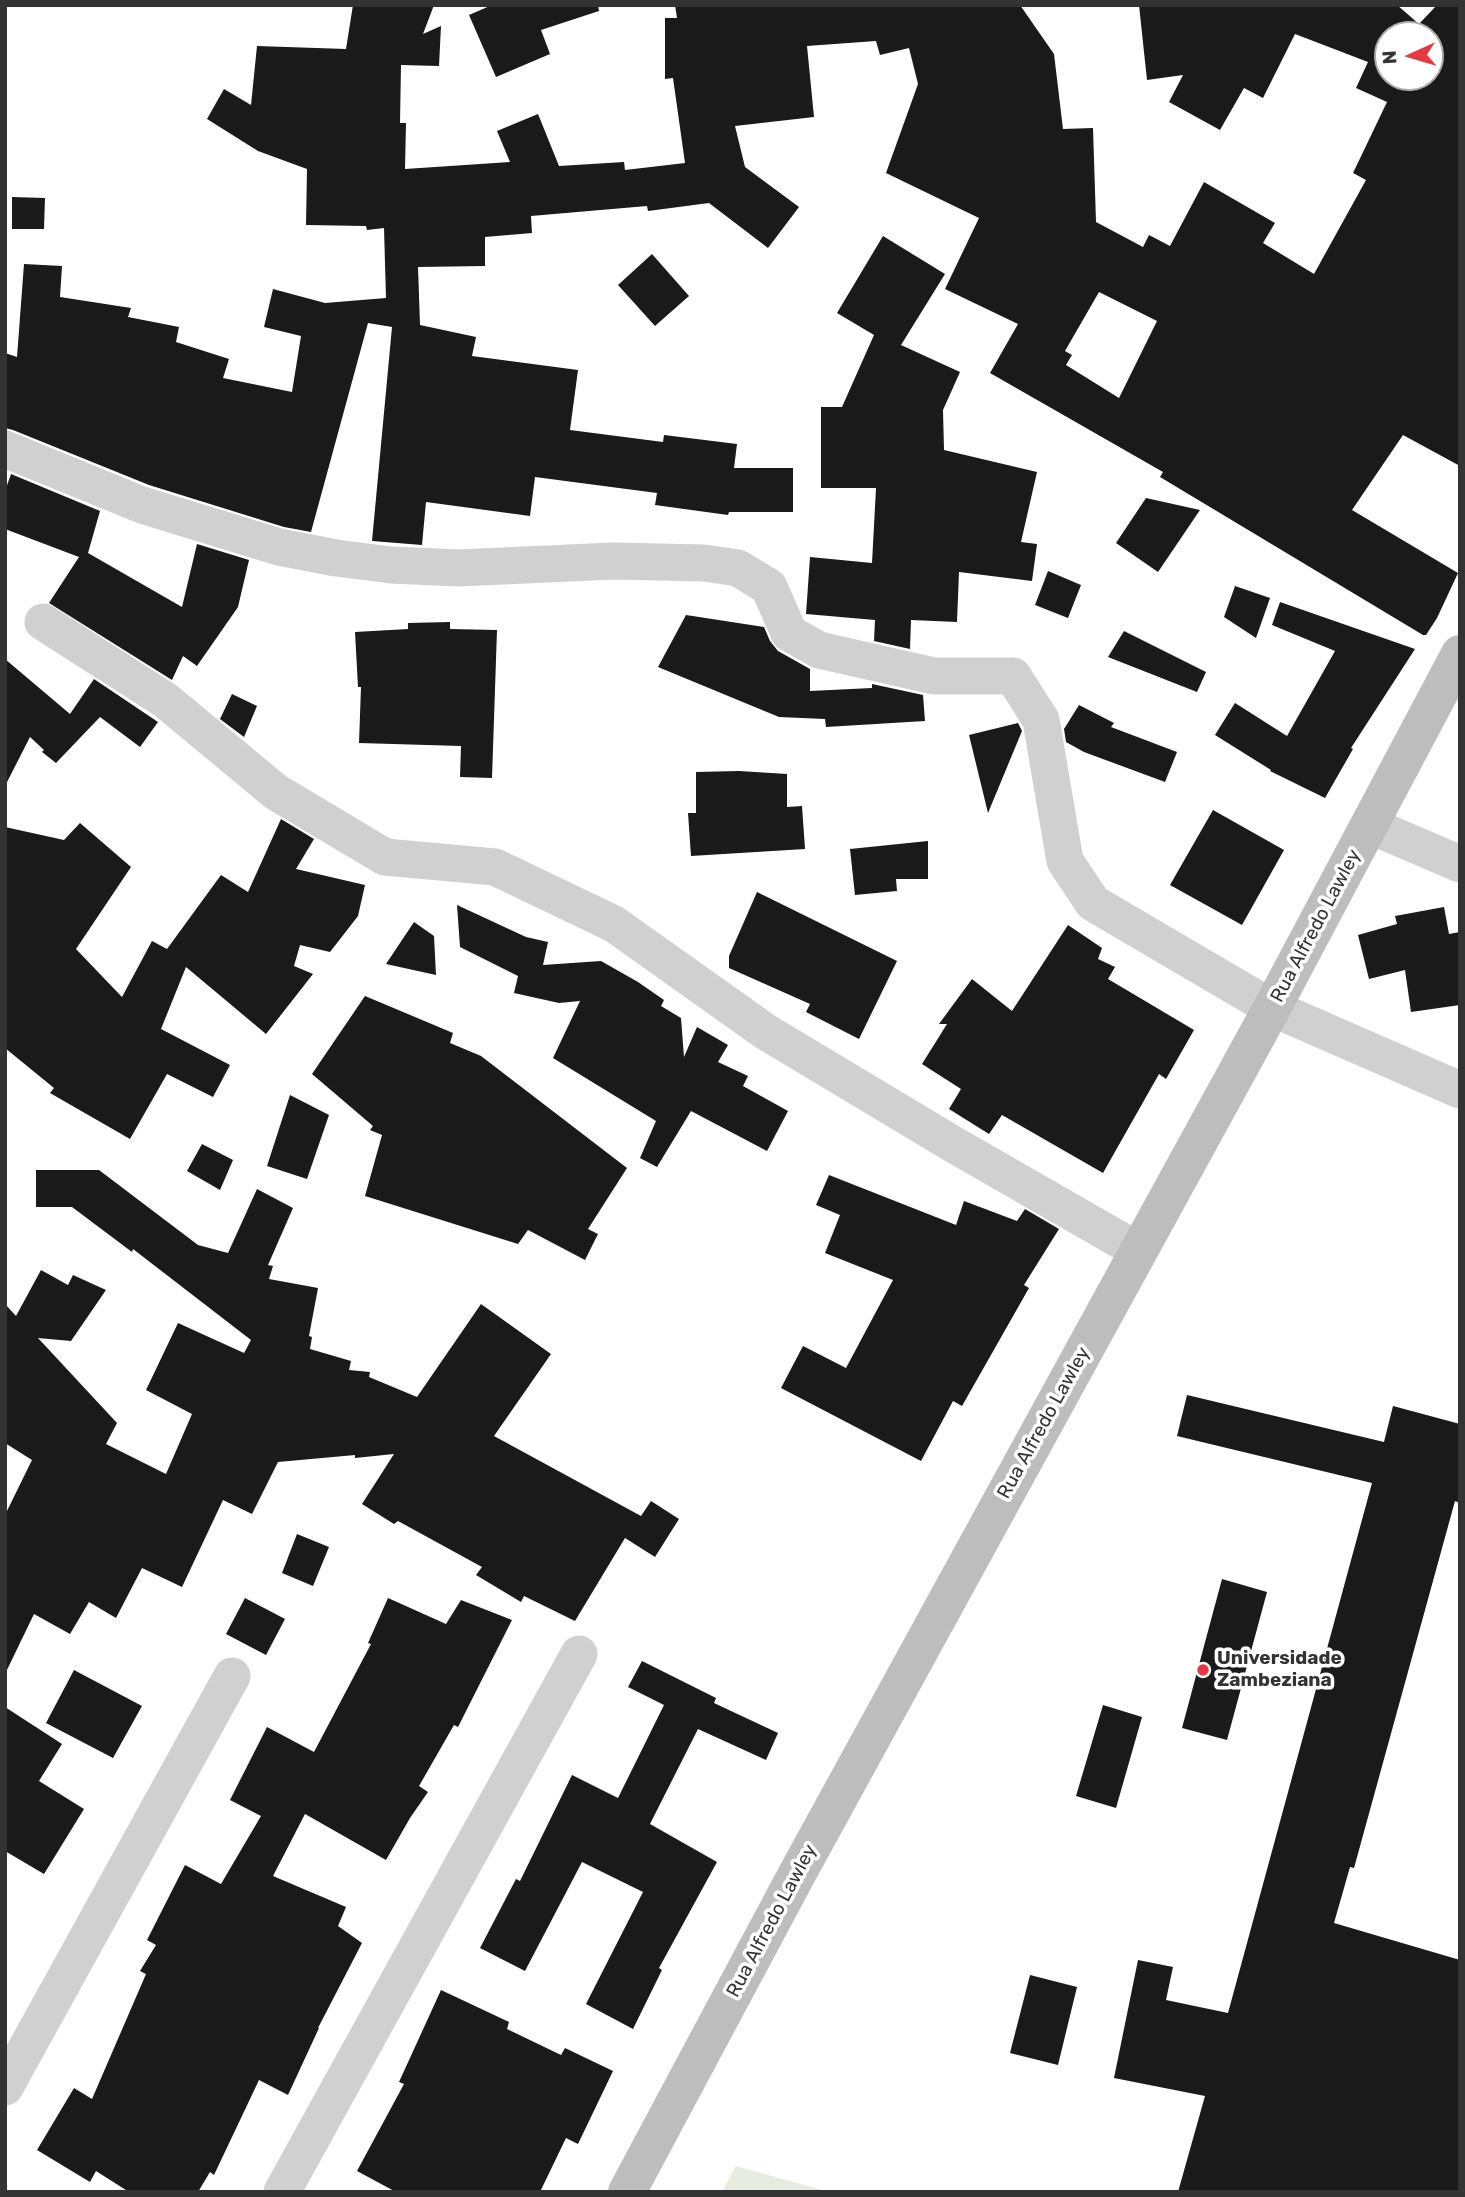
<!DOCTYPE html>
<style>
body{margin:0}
#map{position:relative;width:1465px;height:2197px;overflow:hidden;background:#fff;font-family:Rubik,sans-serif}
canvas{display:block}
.frame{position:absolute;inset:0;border:7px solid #333;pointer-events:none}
.north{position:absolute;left:1374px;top:21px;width:70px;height:70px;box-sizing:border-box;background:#fff;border:2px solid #adadad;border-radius:50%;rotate:266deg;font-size:19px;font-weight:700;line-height:28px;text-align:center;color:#333}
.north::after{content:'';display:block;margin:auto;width:24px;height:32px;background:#e63946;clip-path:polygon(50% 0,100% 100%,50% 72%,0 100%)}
</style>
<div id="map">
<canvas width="1465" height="2197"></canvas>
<div class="frame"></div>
<div class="north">N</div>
</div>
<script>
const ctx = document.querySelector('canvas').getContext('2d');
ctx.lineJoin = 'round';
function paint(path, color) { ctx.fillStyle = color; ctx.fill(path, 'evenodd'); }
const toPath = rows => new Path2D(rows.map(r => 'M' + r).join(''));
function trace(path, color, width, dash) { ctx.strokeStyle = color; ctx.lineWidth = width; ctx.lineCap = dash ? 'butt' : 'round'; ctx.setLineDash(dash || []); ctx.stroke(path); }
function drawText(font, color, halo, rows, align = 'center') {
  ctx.font = font + ' Rubik,sans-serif'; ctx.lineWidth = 7; ctx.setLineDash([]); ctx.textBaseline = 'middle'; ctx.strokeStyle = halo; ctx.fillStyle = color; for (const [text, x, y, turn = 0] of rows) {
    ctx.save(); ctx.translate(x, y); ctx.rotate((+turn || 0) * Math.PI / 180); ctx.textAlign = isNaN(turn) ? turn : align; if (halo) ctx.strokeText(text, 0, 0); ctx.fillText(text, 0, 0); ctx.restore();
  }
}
paint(toPath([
 [736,2166,829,2192,722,2192]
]), '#e6ecdf');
paint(toPath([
 [353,5,434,5,423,34,441,26,439,66,401,65,400,123,406,123,405,169,510,162,497,131,538,114,559,166,624,162,625,170,685,163,673,78,665,79,665,18,677,18,675,5,1020,5,1054,54,1063,129,1093,128,1096,222,1143,247,1149,235,1170,246,1204,182,1275,223,1263,243,1314,274,1366,180,1353,173,1387,102,1356,88,1368,62,1295,34,1263,98,1244,88,1220,130,1169,102,1183,75,1147,80,1139,5,1397,5,1419,24,1437,5,1460,5,1460,466,1403,435,1352,510,1458,573,1437,618,1426,635,1423,635,1160,477,1163,472,990,373,1018,324,945,289,979,218,886,173,918,84,909,48,880,55,876,41,807,46,814,117,735,126,745,167,799,207,768,248,709,203,648,211,647,206,531,216,532,233,485,237,485,266,418,267,420,325,476,337,472,356,578,370,570,430,663,442,664,435,737,444,734,468,793,468,793,512,729,512,728,515,655,505,657,493,535,477,530,516,426,502,422,545,372,541,392,327,368,323,311,532,284,527,149,485,13,430,5,428,5,353,17,357,24,264,62,266,60,297,131,308,128,317,179,327,176,342,229,359,223,378,292,392,301,336,264,327,273,289,325,303,386,298,384,228,367,230,366,226,306,225,307,169,258,151,207,119,224,89,251,105,257,46,346,49],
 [1388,35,1430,35,1430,77,1388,77],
 [1099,292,1157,321,1119,398,1066,365,1072,355,1065,351],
 [492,5,598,5,599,11,541,30,550,54,496,77,469,15],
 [12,197,45,198,44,229,12,229],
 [883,236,945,274,901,345,960,372,943,410,944,450,1037,472,1021,542,1037,544,1032,581,959,572,957,622,911,620,910,649,874,641,875,620,806,614,810,557,872,563,876,488,821,488,821,407,842,407,874,335,837,313],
 [652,254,689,296,655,326,618,285],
 [11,474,100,511,88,553,182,607,197,544,249,560,238,607,197,666,183,656,172,680,49,603,79,557,5,529,5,491],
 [1146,498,1200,510,1158,572,1116,543],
 [1048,571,1081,585,1068,618,1035,605],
 [1235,586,1270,598,1256,638,1224,617],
 [1280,602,1415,649,1351,748,1353,749,1325,798,1270,771,1271,770,1215,735,1235,703,1287,736,1335,651,1272,625],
 [686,615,764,627,770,641,778,651,810,669,810,691,872,688,872,684,923,695,925,721,826,727,825,719,779,717,658,667],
 [450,622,450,629,497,630,492,778,460,777,461,746,359,743,361,687,358,687,355,632,408,629,408,623],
 [1124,631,1206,672,1197,692,1108,657],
 [5,659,70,714,94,679,158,722,140,747,100,717,56,763,42,752,44,750,30,737,5,786],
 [232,694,257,706,244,737,220,719],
 [1079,705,1114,723,1111,727,1177,752,1165,782,1084,752,1066,742,1064,729],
 [1018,723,1022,731,988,813,969,735],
 [739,771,787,774,787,807,802,806,805,849,691,856,688,813,696,813,696,772],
 [1213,810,1284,850,1242,925,1170,885],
 [281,819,314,839,296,869,365,885,358,916,330,952,300,945,294,966,313,974,266,1034,186,967,161,1029,230,1065,213,1097,167,1074,130,1139,50,1093,54,1088,5,1048,5,827,64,840,80,823,131,867,76,949,122,997,152,941,167,949,221,875,248,892],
 [928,841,928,879,896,879,897,891,855,895,850,849],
 [757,892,897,961,859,1039,806,1012,810,1004,729,968,729,956],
 [457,905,526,937,548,942,543,965,601,961,638,982,664,1000,661,1006,681,1018,684,1057,697,1027,728,1045,718,1062,748,1076,743,1086,788,1111,767,1151,691,1111,657,1167,640,1158,656,1121,553,1058,580,1001,559,1003,514,993,518,976,460,947],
 [1444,907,1449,934,1460,932,1460,1005,1411,1012,1405,970,1369,979,1358,935,1397,924,1395,916],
 [414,922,434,936,436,975,386,964],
 [1068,925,1102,948,1098,959,1115,967,1108,979,1194,1030,1166,1079,1159,1074,1103,1173,1002,1115,989,1134,949,1109,961,1089,922,1064,947,1024,939,1024,972,979,1012,1011],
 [365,996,453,1033,450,1043,481,1056,627,1168,588,1229,598,1234,585,1260,528,1230,518,1244,365,1196,382,1135,370,1130,373,1126,312,1074],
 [290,1095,329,1115,307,1179,267,1166],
 [202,1144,233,1160,220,1190,187,1171],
 [36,1170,99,1170,198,1245,228,1253,257,1189,293,1208,268,1265,273,1266,269,1279,318,1288,309,1336,312,1337,310,1349,351,1361,349,1370,370,1372,369,1377,417,1397,481,1304,551,1354,494,1436,641,1516,651,1501,679,1519,655,1557,625,1538,575,1621,524,1596,521,1602,476,1575,482,1567,398,1521,394,1524,362,1504,394,1454,355,1458,355,1455,278,1462,252,1514,223,1500,182,1587,142,1568,116,1618,89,1602,70,1634,34,1614,5,1674,5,1515,32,1460,5,1443,5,1304,16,1316,41,1270,68,1285,73,1275,106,1290,71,1341,38,1338,117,1423,106,1444,166,1474,192,1414,146,1390,178,1323,244,1353,251,1340,133,1249,132,1252,72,1207,36,1207],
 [829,1175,956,1225,964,1201,1017,1221,1025,1209,1059,1229,1024,1285,1029,1288,962,1406,953,1401,921,1461,781,1388,803,1346,846,1368,893,1280,825,1253,840,1215,816,1205],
 [1187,1395,1384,1442,1393,1406,1460,1424,1460,1503,1455,1501,1354,1868,1350,1867,1334,1923,1460,1960,1460,2192,1178,2192,1205,2096,1114,2078,1138,1960,1173,1967,1166,2000,1228,2013,1372,1483,1177,1436],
 [297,1534,329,1547,313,1586,282,1573],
 [1222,1579,1267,1592,1227,1740,1182,1728],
 [245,1598,285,1619,266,1655,226,1634],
 [388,1598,446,1624,461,1600,512,1620,458,1727,454,1725,419,1786,428,1792,410,1818,386,1860,305,1814,273,1876,346,1907,338,1926,362,1943,318,2028,319,2028,288,2095,259,2080,214,2175,210,2172,198,2192,129,2192,96,2171,90,2182,37,2150,74,2088,92,2099,146,1974,140,1971,156,1945,147,1940,185,1865,221,1884,261,1816,230,1800,267,1727,314,1752,371,1644,368,1643],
 [642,1661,716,1698,714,1703,778,1733,766,1760,698,1729,650,1824,717,1862,659,1968,662,1970,633,2029,586,2004,643,1892,582,1862,525,1971,480,1948,516,1879,520,1881,572,1775,618,1798,664,1705,628,1687],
 [74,1670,142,1706,113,1758,46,1723],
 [1103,1705,1142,1717,1116,1808,1076,1796],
 [5,1707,62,1744,39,1781,84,1809,44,1874,5,1851],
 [1030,1975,1077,1987,1058,2065,1010,2053],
 [441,1990,509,2022,507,2029,561,2055,565,2048,613,2071,578,2144,566,2138,540,2192,396,2192,357,2171,404,2084,399,2082]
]), '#1a1a1a');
trace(toPath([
 [5,449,142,505,279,547,336,558,391,565,459,568,613,561,704,563,738,568,769,587,789,633,819,650,934,676,1013,676,1041,720,1065,861,1093,903,1272,1008,1460,1090],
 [43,622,165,700,276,792,385,857,495,867,614,924,766,1032,951,1143,1139,1251],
 [1369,825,1460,864],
 [5,2087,232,1676],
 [282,2192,579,1654]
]), '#d0d0d0', 37);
trace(toPath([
 [627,2192,797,1874,1272,1008,1460,654]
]), '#bdbdbd', 38);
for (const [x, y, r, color] of [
 [1203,1670,7,"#e63946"]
]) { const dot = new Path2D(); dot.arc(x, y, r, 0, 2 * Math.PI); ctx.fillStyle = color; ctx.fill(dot); trace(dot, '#fff', 2.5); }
drawText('19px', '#333', '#fff', [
 ["Rua Alfredo Lawley",1316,926,-62],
 ["Rua Alfredo Lawley",1044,1423,-61],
 ["Rua Alfredo Lawley",772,1921,-62]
]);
drawText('bold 19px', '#333', '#fff', [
 ["Universidade",1217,1659],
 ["Zambeziana",1217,1681]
], 'left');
</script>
